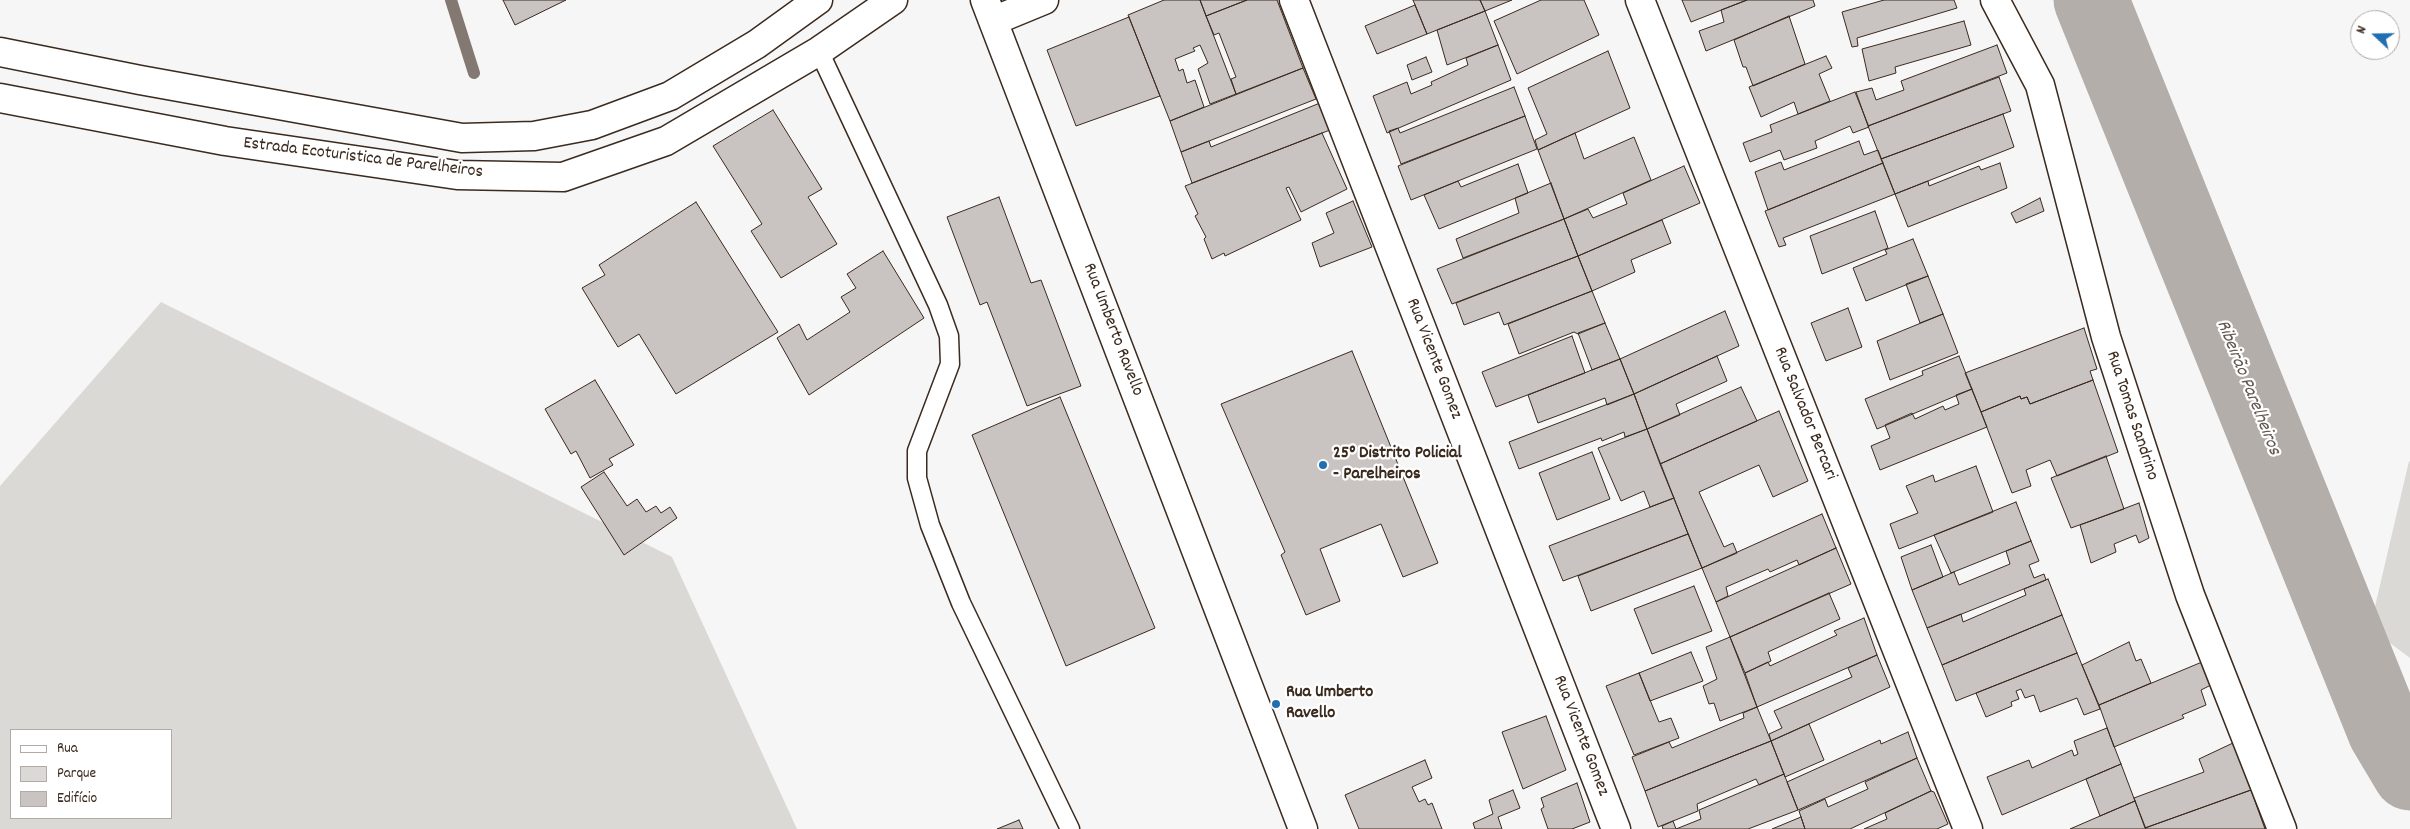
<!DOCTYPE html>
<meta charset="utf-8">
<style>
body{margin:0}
#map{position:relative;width:2410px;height:829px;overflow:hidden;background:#f7f6f6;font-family:Dekko,sans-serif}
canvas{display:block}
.legend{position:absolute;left:10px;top:729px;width:162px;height:90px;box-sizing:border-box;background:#fff;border:1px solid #b1aaa5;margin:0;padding:6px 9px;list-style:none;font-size:15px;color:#3b2a1e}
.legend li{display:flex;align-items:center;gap:10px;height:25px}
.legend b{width:25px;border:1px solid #b1aaa5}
.north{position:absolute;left:2350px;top:10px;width:50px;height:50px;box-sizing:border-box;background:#fff;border:1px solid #b1aaa5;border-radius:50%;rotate:291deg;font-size:14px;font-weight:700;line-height:20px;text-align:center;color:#3b2a1e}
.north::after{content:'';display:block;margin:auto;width:18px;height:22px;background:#1f6fb2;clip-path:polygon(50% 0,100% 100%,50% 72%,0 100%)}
</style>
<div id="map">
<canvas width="2410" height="829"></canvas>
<ul class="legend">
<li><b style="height:6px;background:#fff"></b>Rua</li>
<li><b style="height:14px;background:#dbd9d6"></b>Parque</li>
<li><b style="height:14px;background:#c9c3c1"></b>Edifício</li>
</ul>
<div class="north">N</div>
</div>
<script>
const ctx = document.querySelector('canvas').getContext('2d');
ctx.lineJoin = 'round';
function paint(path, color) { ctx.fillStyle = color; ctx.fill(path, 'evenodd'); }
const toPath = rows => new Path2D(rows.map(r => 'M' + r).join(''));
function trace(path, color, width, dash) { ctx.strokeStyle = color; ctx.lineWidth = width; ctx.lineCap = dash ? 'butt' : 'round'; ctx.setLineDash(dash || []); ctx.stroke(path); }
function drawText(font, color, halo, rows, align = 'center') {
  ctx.font = font + ' Dekko,sans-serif'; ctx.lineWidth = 4.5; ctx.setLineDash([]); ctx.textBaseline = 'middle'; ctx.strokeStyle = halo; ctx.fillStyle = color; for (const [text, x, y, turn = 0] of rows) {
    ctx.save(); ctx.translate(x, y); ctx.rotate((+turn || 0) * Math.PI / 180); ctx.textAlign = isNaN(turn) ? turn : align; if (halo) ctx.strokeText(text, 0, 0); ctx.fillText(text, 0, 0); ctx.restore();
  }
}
paint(toPath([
 [161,302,672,557,797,829,0,829,0,486],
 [11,730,171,730,171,818,11,818],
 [2409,461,2410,462,2410,658,2370,628]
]), '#dbd9d6');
trace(toPath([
 [451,0,474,73]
]), '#847972', 12);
trace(toPath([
 [2091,0,2385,731,2410,773]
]), '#b4aeaa', 75);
const building = toPath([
 [503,0,566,0,515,25,503,0],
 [1164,0,1200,0,1236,94,1210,104,1198,69,1208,63,1200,45,1193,48,1195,51,1175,59,1179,71,1183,69,1187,83,1195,80,1204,107,1170,121,1128,15,1164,0],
 [1200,0,1247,0,1206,16,1200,0],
 [1247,0,1277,0,1303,68,1236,94,1231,79,1236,77,1219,33,1214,35,1206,16,1247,0],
 [1413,0,1480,0,1485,11,1427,34,1413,0],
 [1480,0,1512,0,1485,11,1480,0],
 [1541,0,1584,0,1599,35,1517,74,1494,21,1541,0],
 [1682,0,1747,0,1691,22,1682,0],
 [1747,0,1813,0,1815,6,1706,51,1699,31,1724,22,1721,10,1747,0],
 [1884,0,1954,0,1957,8,1857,38,1858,46,1852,47,1842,12,1884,0],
 [1415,5,1427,34,1377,54,1365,26,1415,5],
 [1485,11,1498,45,1447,65,1437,30,1485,11],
 [1789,16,1805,64,1753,86,1746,67,1743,67,1734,40,1789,16],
 [1129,17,1160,96,1076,126,1047,50,1129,17],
 [1964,21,1971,45,1895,67,1896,73,1869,81,1862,49,1964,21],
 [1498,45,1511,80,1387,133,1373,96,1407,82,1411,94,1432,85,1431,82,1468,65,1466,58,1498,45],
 [1997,45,2007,73,1868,126,1856,92,1872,88,1876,100,1904,90,1901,81,1997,45],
 [1608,51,1630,108,1538,150,1535,140,1547,134,1528,88,1608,51],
 [1826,56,1832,68,1819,74,1830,101,1798,114,1794,102,1761,117,1749,87,1826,56],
 [1426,57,1432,72,1412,80,1407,65,1426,57],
 [1303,68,1316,99,1181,152,1170,121,1303,68],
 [1999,77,2011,111,1881,159,1868,126,1999,77],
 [1514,87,1525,116,1401,164,1389,131,1398,128,1400,133,1514,87],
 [1855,92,1869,127,1853,133,1850,126,1815,141,1817,148,1784,160,1780,150,1750,162,1743,143,1772,132,1770,125,1855,92],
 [1320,103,1330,130,1192,183,1181,152,1209,141,1211,147,1320,103],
 [773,110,822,189,808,197,837,244,781,278,751,231,762,224,713,146,773,110],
 [2003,114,2014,147,1895,194,1881,159,2003,114],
 [1525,116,1537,149,1411,200,1398,166,1525,116],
 [1322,133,1347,189,1301,212,1289,187,1286,188,1301,220,1225,256,1224,253,1212,259,1204,239,1206,237,1195,216,1198,214,1185,186,1322,133],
 [1575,133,1584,159,1634,137,1651,180,1564,219,1538,150,1575,133],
 [1859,141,1864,155,1878,150,1883,163,1768,210,1755,172,1781,162,1784,170,1859,141],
 [1883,163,1895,194,1783,238,1786,245,1779,247,1765,211,1883,163],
 [2000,163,2007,188,1908,227,1895,194,1928,181,1929,186,1979,166,1981,170,2000,163],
 [1518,164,1528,193,1439,229,1424,195,1458,181,1461,187,1518,164],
 [1684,166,1700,203,1578,256,1564,219,1588,209,1593,218,1627,204,1623,193,1684,166],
 [1551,183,1564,219,1463,258,1456,239,1519,213,1515,198,1551,183],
 [999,197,1031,283,1041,280,1081,386,1027,406,987,302,980,305,947,217,999,197],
 [2040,198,2044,211,2016,223,2011,213,2040,198],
 [1353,201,1372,247,1320,267,1312,243,1334,233,1326,213,1353,201],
 [696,202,778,332,676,394,639,334,618,347,582,288,605,275,599,265,696,202],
 [1875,211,1888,248,1822,274,1810,236,1875,211],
 [1564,219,1578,256,1452,304,1437,269,1564,219],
 [1662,220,1671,243,1631,260,1635,272,1592,291,1578,256,1662,220],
 [1913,239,1928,276,1866,301,1853,268,1887,254,1885,250,1913,239],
 [883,251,924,318,809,395,777,338,799,324,807,340,850,312,841,297,856,288,847,274,883,251],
 [1578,256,1592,291,1504,325,1499,312,1464,325,1456,303,1578,256],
 [1928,276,1943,314,1920,323,1906,284,1928,276],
 [1592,291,1605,323,1578,334,1574,332,1519,354,1508,324,1592,291],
 [1848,308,1862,347,1826,361,1811,323,1848,308],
 [1725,311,1739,346,1634,394,1620,359,1725,311],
 [1943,314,1958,353,1890,380,1877,341,1943,314],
 [1605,323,1620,359,1592,370,1578,333,1605,323],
 [2084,328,2097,369,2090,371,2093,380,2030,404,2027,397,2021,399,2020,396,1981,412,1965,373,2084,328],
 [1572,336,1585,373,1496,407,1482,372,1572,336],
 [1352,351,1438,563,1403,577,1381,524,1320,549,1340,601,1306,615,1281,555,1285,552,1221,404,1352,351],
 [1717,356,1727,381,1676,404,1680,415,1647,429,1634,394,1717,356],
 [1959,356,1972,389,1877,429,1865,399,1923,375,1922,371,1959,356],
 [1620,359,1634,394,1607,405,1605,398,1538,423,1528,395,1620,359],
 [595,380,634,445,609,459,613,465,590,478,576,451,571,454,545,409,595,380],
 [2093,380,2118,452,2057,476,2050,460,2026,470,2031,486,2012,493,1981,412,2020,396,2021,399,2027,397,2030,404,2093,380],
 [1741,387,1757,421,1660,464,1647,429,1741,387],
 [1972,389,1987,427,1880,470,1871,446,1890,438,1885,425,1912,413,1915,419,1943,406,1945,410,1959,404,1956,395,1972,389],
 [1634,394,1647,429,1625,437,1624,432,1602,441,1601,438,1519,469,1509,442,1634,394],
 [1060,397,1155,628,1066,666,972,435,1060,397],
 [1779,411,1808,481,1773,497,1759,465,1699,492,1724,547,1733,543,1737,553,1702,568,1660,464,1779,411],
 [1647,429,1674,498,1650,507,1644,491,1621,501,1598,448,1647,429],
 [1592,452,1610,499,1557,520,1539,473,1592,452],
 [2106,456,2124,509,2071,528,2051,478,2106,456],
 [1976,466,1993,512,1899,549,1890,524,1918,513,1906,486,1933,475,1935,482,1976,466],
 [604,472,627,506,637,499,646,512,656,506,661,513,670,507,677,518,624,555,581,487,604,472],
 [1674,498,1688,534,1563,581,1549,546,1674,498],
 [2016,502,2031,541,1951,573,1934,535,2016,502],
 [2139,503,2149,538,2139,543,2136,535,2114,544,2116,552,2091,563,2080,525,2139,503],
 [1822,514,1836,548,1799,565,1797,560,1770,572,1768,569,1726,587,1728,596,1716,602,1702,568,1822,514],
 [1688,534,1702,568,1591,611,1578,576,1688,534],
 [2031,541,2039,561,2029,565,2034,578,2044,574,2046,580,1927,628,1912,590,1954,572,1959,585,2010,564,2006,551,2031,541],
 [1931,545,1943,577,1912,590,1901,557,1931,545],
 [1836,548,1851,584,1730,637,1716,602,1836,548],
 [2048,579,2062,615,1942,665,1927,628,1961,614,1963,622,2026,595,2024,589,2048,579],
 [1694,586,1712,631,1652,654,1634,609,1694,586],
 [1829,593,1840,619,1768,652,1771,661,1745,673,1730,637,1829,593],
 [2062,615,2077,653,1956,701,1942,665,2062,615],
 [1864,618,1877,655,1757,707,1745,673,1768,662,1770,666,1837,635,1834,631,1864,618],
 [1730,637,1757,707,1720,721,1714,703,1709,704,1703,686,1717,679,1706,647,1730,637],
 [2129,642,2136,661,2141,659,2151,683,2099,705,2082,665,2129,642],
 [1691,652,1703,681,1650,701,1639,673,1691,652],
 [2077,653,2100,709,2084,715,2077,698,2040,712,2034,695,2025,698,2021,689,2016,691,2019,699,2011,702,2012,706,1986,717,1976,693,2077,653],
 [1877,655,1890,687,1771,741,1769,734,1782,728,1774,711,1852,677,1848,668,1877,655],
 [2202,662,2213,684,2201,690,2206,705,2182,715,2184,718,2114,747,2099,705,2202,662],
 [1639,673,1659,722,1671,718,1679,738,1634,755,1606,686,1639,673],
 [1757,707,1771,741,1645,791,1632,757,1669,742,1672,748,1744,718,1743,713,1757,707],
 [1546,716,1566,770,1523,789,1502,732,1546,716],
 [1809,724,1824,760,1785,777,1771,741,1809,724],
 [2107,728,2121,764,2002,815,1987,777,2029,760,2032,768,2072,750,2074,756,2078,754,2074,741,2107,728],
 [1908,732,1917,758,1798,810,1787,782,1880,740,1881,744,1908,732],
 [1771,741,1784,774,1759,785,1756,779,1697,804,1698,811,1658,827,1645,791,1771,741],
 [2233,743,2251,790,2145,828,2134,798,2204,772,2199,759,2233,743],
 [1917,758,1931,791,1850,829,1805,829,1799,811,1825,799,1828,807,1868,789,1865,782,1917,758],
 [1425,760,1432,778,1412,787,1419,802,1425,799,1428,805,1432,803,1442,829,1359,829,1345,795,1425,760],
 [2121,764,2135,801,2100,816,2086,779,2121,764],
 [1784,774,1798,810,1748,829,1663,829,1662,826,1673,821,1676,829,1701,819,1699,810,1784,774],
 [1577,783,1590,822,1572,829,1548,829,1541,809,1544,807,1541,798,1577,783],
 [1513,790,1520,808,1498,817,1502,829,1475,829,1473,823,1493,814,1489,800,1513,790],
 [2251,790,2265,829,2146,829,2145,828,2251,790],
 [1931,791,1934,792,1948,824,1937,829,1864,829,1887,819,1885,813,1931,791],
 [2135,801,2146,829,2070,829,2100,816,2135,801],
 [1801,817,1805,829,1772,829,1801,817],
 [1019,820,1023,829,997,829,1019,820]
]);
paint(building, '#c9c3c1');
trace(building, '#3b2a1e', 1);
const service = toPath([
 [819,51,938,305,949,336,950,364,917,451,917,478,930,525,961,603,1070,829]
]);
const minor = toPath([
 [985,0,1303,829],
 [1294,0,1616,829],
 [1640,0,1968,829],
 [1995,0,2040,85,2106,337,2190,595,2282,829],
 [993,21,1044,0]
]);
const primary = toPath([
 [0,52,140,80,462,138,534,136,592,125,670,96,757,44,818,0],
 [0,98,225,141,457,175,563,177,666,141,819,51,893,0]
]);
trace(service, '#3b2a1e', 21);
trace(minor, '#3b2a1e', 31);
trace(primary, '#3b2a1e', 31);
trace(service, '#fff', 18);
trace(minor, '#fff', 28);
trace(primary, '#fff', 28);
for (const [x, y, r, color] of [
 [1323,465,5,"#1f6fb2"],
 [1276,704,5,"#1f6fb2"]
]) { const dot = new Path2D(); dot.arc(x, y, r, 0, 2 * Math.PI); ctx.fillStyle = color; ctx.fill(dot); trace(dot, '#fff', 2); }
drawText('18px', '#3b2a1e', '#fff', [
 ["Estrada Ecoturistica de Parelheiros",363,159,7],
 ["Rua Umberto Ravello",1112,330,69],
 ["Rua Vicente Gomez",1433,359,69],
 ["Rua Salvador Bercari",1804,414,68],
 ["Rua Tomas Sandrino",2131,416,72],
 ["Rua Vicente Gomez",1580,736,69]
]);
drawText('bold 18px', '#3b2a1e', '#fff', [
 ["25° Distrito Policial",1333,455],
 ["- Parelheiros",1333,476],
 ["Rua Umberto",1286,694],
 ["Ravello",1286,715]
], 'left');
drawText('italic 19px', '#65584f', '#fff', [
 ["Ribeirão Parelheiros",2247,388,68]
]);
</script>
